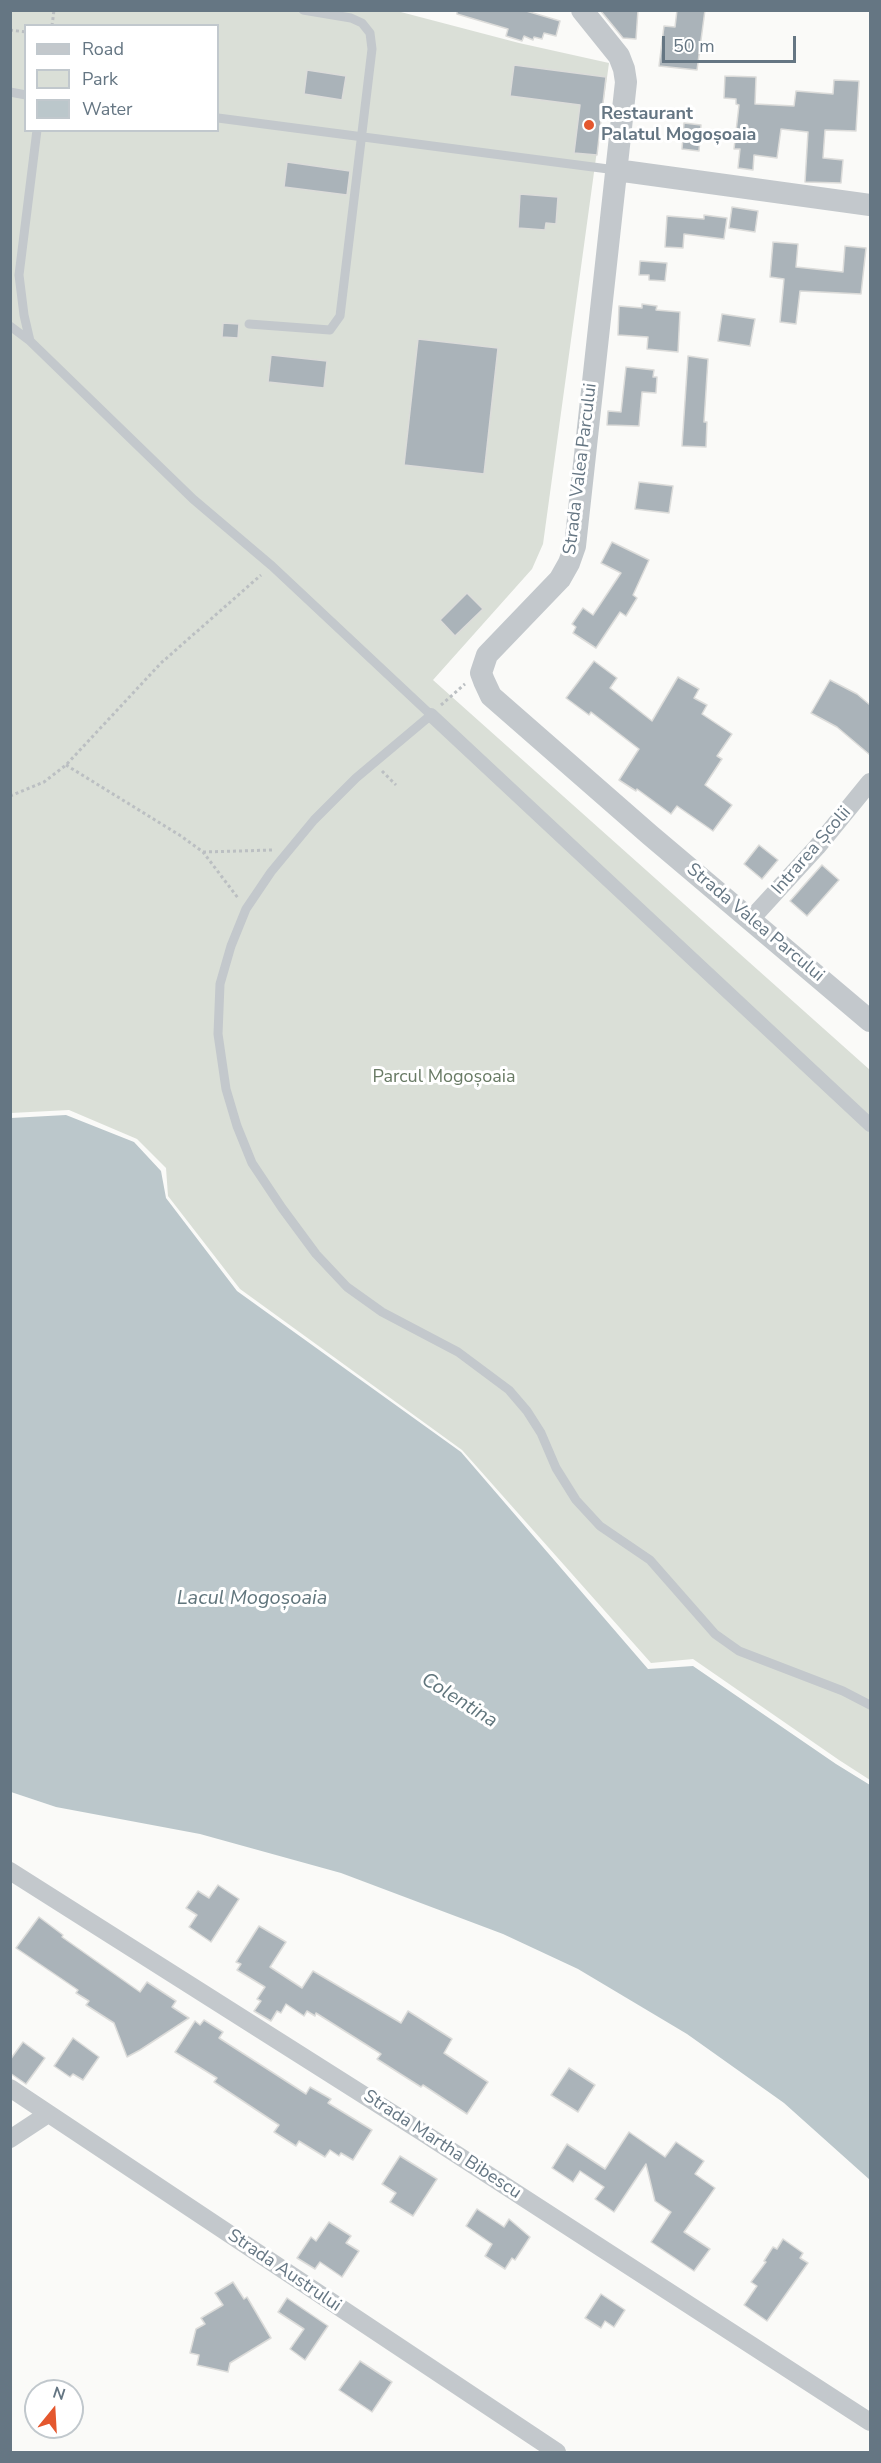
<!DOCTYPE html>
<meta charset="utf-8">
<style>
body{margin:0}
#map{position:relative;width:881px;height:2463px;overflow:hidden;background:#fafaf8;font-family:"Nunito Sans",sans-serif}
canvas{display:block}
.frame{position:absolute;inset:0;border:12px solid #657683;pointer-events:none}
.legend{position:absolute;left:24px;top:24px;width:195px;height:108px;box-sizing:border-box;background:#fff;border:2px solid #c1c8cd;margin:0;padding:8px 10px;list-style:none;font-size:18px;color:#657683}
.legend li{display:flex;align-items:center;gap:12px;height:30px}
.legend b{width:30px;border:2px solid #c1c8cd}
.north{position:absolute;left:24px;top:2379px;width:60px;height:60px;box-sizing:border-box;background:#fff;border:2px solid #c1c8cd;border-radius:50%;rotate:18deg;font-size:16px;font-weight:700;line-height:24px;text-align:center;color:#657683}
.north::after{content:'';display:block;margin:auto;width:21px;height:27px;background:#e4572e;clip-path:polygon(50% 0,100% 100%,50% 72%,0 100%)}
.scale{position:absolute;left:662px;top:36px;width:134px;height:27px;box-sizing:border-box;border:3px solid #657683;border-top:0;padding-left:8px;font-size:18px;line-height:21px;white-space:nowrap;color:#657683;-webkit-text-stroke:4px #fff;paint-order:stroke}
</style>
<div id="map">
<canvas width="881" height="2463"></canvas>
<div class="frame"></div>
<ul class="legend">
<li><b style="height:8px;background:#c3c8cc"></b>Road</li>
<li><b style="height:16px;background:#dadfd7"></b>Park</li>
<li><b style="height:16px;background:#bbc7cb"></b>Water</li>
</ul>
<div class="north">N</div>
<div class="scale">50 m</div>
</div>
<script>
const ctx = document.querySelector('canvas').getContext('2d');
ctx.lineJoin = 'round';
function paint(path, color) { ctx.fillStyle = color; ctx.fill(path, 'evenodd'); }
const toPath = rows => new Path2D(rows.map(r => 'M' + r).join(''));
function trace(path, color, width, dash) { ctx.strokeStyle = color; ctx.lineWidth = width; ctx.lineCap = dash ? 'butt' : 'round'; ctx.setLineDash(dash || []); ctx.stroke(path); }
function drawText(font, color, halo, rows, align = 'center') {
  ctx.font = font + ' "Nunito Sans",sans-serif'; ctx.lineWidth = 6; ctx.setLineDash([]); ctx.textBaseline = 'middle'; ctx.strokeStyle = halo; ctx.fillStyle = color; for (const [text, x, y, turn = 0] of rows) {
    ctx.save(); ctx.translate(x, y); ctx.rotate((+turn || 0) * Math.PI / 180); ctx.textAlign = isNaN(turn) ? turn : align; if (halo) ctx.strokeText(text, 0, 0); ctx.fillText(text, 0, 0); ctx.restore();
  }
}
paint(toPath([
 [10,11,397,11,519,43,609,63,543,544,532,569,433,680,870,1070,870,1780,839,1760,693,1659,651,1663,462,1450,240,1289,168,1196,166,1168,137,1139,69,1110,11,1113],
 [26,26,218,26,218,130,26,130]
]), '#dadfd7');
paint(toPath([
 [66,1115,134,1142,161,1171,166,1198,237,1291,461,1452,648,1669,693,1666,836,1764,870,1785,870,2180,784,2103,687,2034,578,1969,503,1934,341,1873,200,1834,56,1807,11,1792,11,1118]
]), '#bbc7cb');
const building = toPath([
 [457,10,523,10,560,21,556,36,544,33,542,39,534,37,533,40,524,36,522,41,506,36,508,29,457,14,457,10],
 [600,10,638,10,636,39,623,38,600,10],
 [677,10,705,10,697,70,659,66,664,26,675,27,677,10],
 [514,65,606,77,597,155,574,153,580,105,510,96,514,65],
 [307,70,346,76,342,100,304,94,307,70],
 [725,76,756,77,755,104,794,106,796,91,833,94,834,80,859,81,856,131,825,130,823,158,843,160,841,183,805,182,808,132,781,129,777,158,754,155,753,170,738,168,740,149,734,149,739,105,736,104,736,99,724,98,725,76],
 [684,123,701,125,699,151,682,149,684,123],
 [287,162,350,171,347,195,284,187,287,162],
 [520,194,558,197,556,224,546,223,545,230,518,228,520,194],
 [732,207,758,211,755,232,729,228,732,207],
 [704,215,727,218,724,239,684,234,683,248,665,247,667,216,704,219,704,215],
 [773,242,798,244,796,267,843,272,845,246,866,248,861,294,800,291,796,324,780,322,784,279,770,277,773,242],
 [640,261,667,263,665,281,649,280,649,275,639,275,640,261],
 [642,304,657,306,656,310,680,312,678,352,647,349,648,337,618,335,619,306,642,308,642,304],
 [722,314,755,319,750,346,718,341,722,314],
 [223,323,239,324,238,338,222,337,223,323],
 [418,339,498,348,484,474,404,465,418,339],
 [271,355,327,361,324,388,268,382,271,355],
 [688,356,708,359,704,422,707,422,706,447,682,446,688,356],
 [626,367,654,370,653,377,657,377,656,393,642,392,639,426,607,425,608,411,621,412,626,367],
 [639,482,673,486,669,513,635,509,639,482],
 [612,542,649,560,633,595,637,598,626,616,620,612,596,648,573,633,576,627,572,624,583,608,593,615,621,573,601,563,612,542],
 [467,593,483,609,455,636,440,620,467,593],
 [594,661,617,678,610,688,652,721,678,677,699,689,694,698,707,705,702,714,732,734,717,756,722,759,705,785,732,805,713,831,677,806,671,814,637,789,636,791,619,780,639,749,591,712,589,715,566,698,594,661],
 [830,680,857,694,870,705,870,755,837,727,811,713,830,680],
 [759,845,778,860,762,879,744,864,759,845],
 [822,865,839,880,807,916,790,901,822,865],
 [218,1885,239,1899,211,1942,189,1927,197,1915,186,1908,198,1891,209,1898,218,1885],
 [39,1917,63,1935,62,1937,140,1992,147,1982,176,2001,172,2007,189,2018,140,2050,127,2057,114,2023,86,2005,89,2001,76,1993,78,1990,16,1948,39,1917],
 [259,1926,286,1942,270,1967,302,1988,313,1971,401,2023,408,2011,452,2039,444,2053,488,2082,467,2114,423,2085,421,2087,377,2059,381,2054,316,2013,315,2016,307,2011,304,2016,286,2004,281,2013,277,2011,271,2021,254,2011,261,2001,257,1999,265,1987,237,1970,241,1964,236,1962,259,1926],
 [204,2020,223,2032,219,2038,306,2094,310,2087,331,2099,328,2103,372,2130,353,2160,341,2153,339,2156,330,2150,325,2157,299,2141,296,2146,274,2132,279,2125,214,2082,217,2078,175,2052,195,2021,200,2025,204,2020],
 [73,2038,99,2057,83,2080,73,2074,70,2077,54,2066,73,2038],
 [23,2042,45,2058,26,2084,10,2073,10,2060,23,2042],
 [569,2068,595,2085,578,2112,551,2095,569,2068],
 [629,2132,665,2157,676,2142,704,2161,695,2174,715,2188,684,2232,710,2249,694,2271,651,2242,671,2212,655,2201,646,2164,614,2212,595,2199,604,2187,580,2171,573,2182,552,2168,567,2144,605,2169,629,2132],
 [400,2156,437,2179,413,2216,390,2202,396,2193,382,2184,400,2156],
 [477,2209,504,2227,509,2219,530,2237,515,2260,512,2258,505,2269,485,2256,492,2244,466,2226,477,2209],
 [329,2222,351,2236,346,2243,359,2251,342,2277,320,2262,315,2269,297,2258,311,2237,316,2241,329,2222],
 [783,2239,803,2253,800,2258,808,2263,767,2321,744,2305,757,2286,751,2282,766,2262,764,2261,773,2247,777,2249,783,2239],
 [233,2282,244,2299,247,2297,271,2338,230,2363,228,2372,197,2365,199,2355,190,2353,196,2329,205,2324,201,2318,223,2305,215,2293,233,2282],
 [601,2294,625,2310,614,2327,605,2321,601,2328,585,2318,601,2294],
 [287,2298,328,2326,305,2360,290,2349,304,2329,278,2312,287,2298],
 [360,2361,392,2382,372,2412,339,2390,360,2361]
]);
paint(building, '#aab3b9');
trace(building, '#dcdcda', 1.5);
trace(toPath([
 [52,26,54,10],
 [10,30,26,32],
 [441,705,465,684],
 [66,765,181,836,203,852,238,898],
 [382,771,396,785],
 [10,796,44,782,66,765,161,663,261,575],
 [203,852,273,850]
]), '#bbbfc2', 3, [3, 3]);
trace(toPath([
 [10,92,26,95],
 [218,118,616,170],
 [37,130,19,275,24,315,30,341,193,499,272,566,431,715,356,778,314,820,271,872,246,909,231,946,220,984,218,1034,226,1089,237,1126,252,1163,282,1208,316,1254,347,1287,382,1312,458,1352,509,1390,527,1411,541,1433,556,1468,576,1500,600,1526,650,1560,715,1634,739,1651,843,1691,870,1705],
 [249,324,330,330,340,316,372,49,370,33,362,23,351,18,303,10],
 [10,326,30,341]
]), '#c3c8cc', 9);
trace(toPath([
 [431,715,870,1125]
]), '#c3c8cc', 14);
trace(toPath([
 [751,919,817,847,870,782],
 [10,1871,422,2132,870,2422],
 [10,2088,557,2452],
 [10,2139,48,2114]
]), '#c3c8cc', 18);
trace(toPath([
 [582,10,619,56,624,69,626,82,575,546,569,563,560,579,487,655,481,673,484,681,491,696,650,835,870,1021],
 [616,170,870,205]
]), '#c3c8cc', 22);
for (const [x, y, r, color] of [
 [589,125,6,"#e4572e"]
]) { const dot = new Path2D(); dot.arc(x, y, r, 0, 2 * Math.PI); ctx.fillStyle = color; ctx.fill(dot); trace(dot, '#fff', 2); }
drawText('bold 18px', '#657683', '#fff', [
 ["Restaurant",601,115],
 ["Palatul Mogoșoaia",601,136]
], 'left');
drawText('18px', '#657683', '#fff', [
 ["Strada Valea Parcului",581,469,-83],
 ["Intrarea Școlii",812,851,-49],
 ["Strada Valea Parcului",755,923,40],
 ["Strada Martha Bibescu",442,2145,33],
 ["Strada Austrului",284,2271,34]
]);
drawText('18px', '#687a64', '#fff', [
 ["Parcul Mogoșoaia",444,1078]
]);
drawText('italic 20px', '#60757c', '#fff', [
 ["Lacul Mogoșoaia",252,1599],
 ["Colentina",459,1701,32]
]);
</script>
